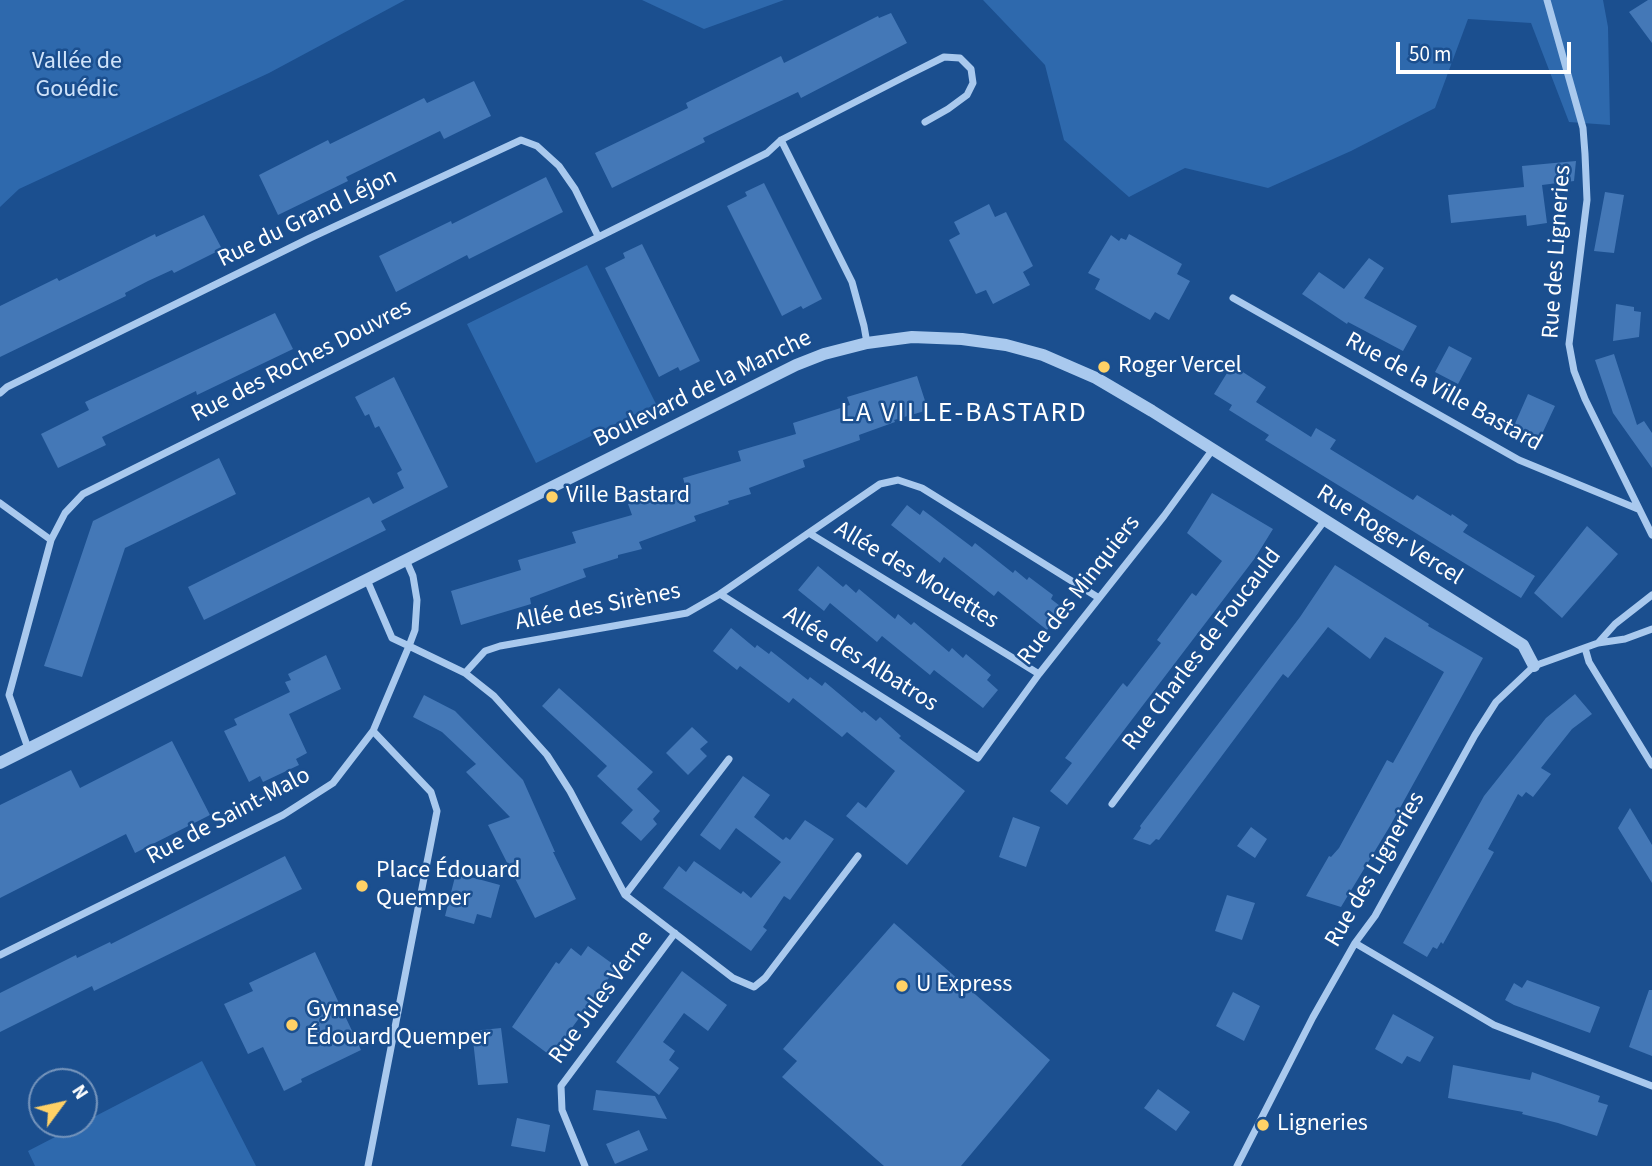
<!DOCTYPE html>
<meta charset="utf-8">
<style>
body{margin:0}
#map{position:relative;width:1652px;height:1166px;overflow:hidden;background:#1b4f8f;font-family:"Source Sans 3",sans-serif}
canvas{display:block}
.north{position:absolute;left:28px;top:1068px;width:70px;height:70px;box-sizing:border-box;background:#1b4f8f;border:2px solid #7695bc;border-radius:50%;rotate:57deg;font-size:19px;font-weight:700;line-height:28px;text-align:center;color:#fff}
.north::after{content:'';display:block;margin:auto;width:24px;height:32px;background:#ffd166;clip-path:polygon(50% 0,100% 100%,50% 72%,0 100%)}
.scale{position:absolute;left:1396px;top:42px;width:175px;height:32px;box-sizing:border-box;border:4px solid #fff;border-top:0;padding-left:9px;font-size:21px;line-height:24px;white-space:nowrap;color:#fff;-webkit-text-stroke:5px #1b4f8f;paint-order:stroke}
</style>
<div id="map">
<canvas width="1652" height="1166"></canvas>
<div class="north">N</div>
<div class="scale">50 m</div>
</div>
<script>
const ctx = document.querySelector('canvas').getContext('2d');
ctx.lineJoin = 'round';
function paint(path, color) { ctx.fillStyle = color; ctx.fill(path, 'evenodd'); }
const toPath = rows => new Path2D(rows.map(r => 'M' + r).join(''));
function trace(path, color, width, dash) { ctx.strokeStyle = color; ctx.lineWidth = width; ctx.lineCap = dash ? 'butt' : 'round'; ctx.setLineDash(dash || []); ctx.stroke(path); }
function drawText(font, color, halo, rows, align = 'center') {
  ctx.font = font + ' "Source Sans 3",sans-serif'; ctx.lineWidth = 5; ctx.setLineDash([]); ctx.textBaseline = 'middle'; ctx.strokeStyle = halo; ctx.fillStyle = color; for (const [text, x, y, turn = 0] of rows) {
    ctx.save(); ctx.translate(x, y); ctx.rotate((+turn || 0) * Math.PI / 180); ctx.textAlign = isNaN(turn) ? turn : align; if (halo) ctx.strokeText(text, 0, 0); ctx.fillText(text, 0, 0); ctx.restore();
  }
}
paint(toPath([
 [0,0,405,0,269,73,19,189,0,207],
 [642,0,784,0,704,29],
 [983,0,1603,0,1608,27,1610,125,1569,122,1531,23,1468,19,1435,108,1351,151,1268,188,1185,168,1129,197,1064,140,1045,65],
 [587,265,656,404,536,463,467,324],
 [202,1061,256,1166,35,1166,28,1151]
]), '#2e69ad');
paint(toPath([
 [1648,0,1652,0,1652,43,1629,12],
 [891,13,907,43,801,98,798,92,703,138,705,142,612,188,595,153,688,108,686,103,781,56,784,63,878,16,879,18],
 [474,81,491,116,444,139,440,131,346,177,348,181,278,215,259,175,328,140,330,144,424,98,427,103],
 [1576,161,1574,181,1542,185,1547,223,1527,226,1526,215,1451,223,1448,195,1524,187,1522,166],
 [546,177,563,212,469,259,467,255,396,292,379,256,451,221,452,224],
 [764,183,822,299,803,309,801,306,782,316,727,206,747,196,745,192],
 [1605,192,1624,195,1614,253,1594,251],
 [989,204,995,217,1006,212,1033,266,1023,272,1030,285,993,304,986,290,976,294,949,240,960,234,954,222],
 [204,215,222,249,174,273,172,270,148,281,125,293,126,296,0,357,0,306,57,278,59,281,155,234,156,237],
 [1129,234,1182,264,1177,274,1190,281,1169,320,1155,312,1150,320,1095,289,1100,279,1088,273,1111,235,1119,241,1121,238,1126,240],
 [642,244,700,361,680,371,678,367,659,377,605,268,625,258,623,253],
 [1369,258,1384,268,1364,298,1417,326,1403,351,1348,322,1347,324,1302,294,1319,272,1344,289],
 [1616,304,1634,307,1634,311,1641,312,1639,337,1613,341],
 [275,313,293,349,197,395,196,391,102,437,106,445,58,468,41,434,89,410,85,402],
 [1449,346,1472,358,1458,384,1435,372],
 [1614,354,1637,425,1644,421,1652,433,1652,468,1613,413,1595,360],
 [1232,365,1266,387,1256,402,1311,437,1316,428,1336,440,1330,449,1413,500,1417,495,1451,516,1452,514,1468,525,1463,532,1535,576,1521,598,1265,440,1269,435,1229,410,1232,405,1214,394],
 [917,376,928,410,894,420,895,422,859,435,860,440,803,460,805,467,749,488,751,494,728,501,729,504,694,516,696,521,639,542,642,549,618,555,618,558,583,569,586,577,530,598,531,604,461,625,451,591,521,570,518,560,576,543,572,532,632,515,628,504,686,488,683,478,741,461,738,451,796,434,793,423,850,405,847,397],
 [394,377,448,487,381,521,386,530,204,620,188,587,369,497,373,504,404,488,397,473,402,470,379,426,375,428,369,414,365,416,355,397],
 [1528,394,1555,406,1536,447,1510,435],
 [219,458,236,494,125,548,82,677,44,666,93,521],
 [1212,493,1273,529,1255,558,1067,805,1050,791,1072,763,1065,758,1123,683,1127,687,1161,643,1157,640,1192,593,1196,596,1222,561,1187,533],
 [907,505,920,515,923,510,972,547,975,543,1013,573,1015,570,1027,580,1029,577,1053,595,1051,599,1064,609,1047,630,998,591,994,596,944,557,940,563,891,525],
 [1587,526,1618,554,1562,618,1534,593],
 [1335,565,1429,624,1428,626,1483,658,1390,826,1341,907,1306,896,1329,856,1331,857,1339,848,1387,760,1393,763,1444,672,1385,637,1370,659,1328,627,1288,678,1283,674,1159,840,1156,839,1150,845,1133,839,1141,828,1140,826,1300,617],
 [818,566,843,587,846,584,856,593,859,589,895,619,898,614,911,625,914,622,949,652,952,648,963,658,966,654,991,675,987,680,998,690,983,708,934,670,930,675,882,636,877,642,830,603,824,611,798,590],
 [731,628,755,648,757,645,769,654,771,651,808,680,810,677,822,686,825,682,862,713,864,711,876,721,880,717,901,736,899,738,965,791,907,865,846,816,858,802,866,808,895,771,847,732,842,737,793,698,789,703,740,666,737,670,713,651],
 [326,655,341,689,289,714,307,753,296,759,299,765,263,782,260,776,249,782,224,731,237,725,234,719,290,692,285,682,291,680,288,674],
 [559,688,653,772,637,789,660,811,653,819,657,824,641,841,621,823,633,810,597,776,607,766,542,706],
 [1575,694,1592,714,1572,729,1541,768,1551,774,1533,797,1526,792,1522,797,1518,794,1488,849,1494,852,1443,944,1441,942,1437,949,1433,947,1427,957,1403,943,1484,796,1546,718],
 [424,695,455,711,523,780,555,852,553,852,576,899,535,918,488,825,510,817,466,772,476,764,442,732,413,717],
 [692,727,708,742,700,749,707,756,688,775,666,753],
 [172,741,210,815,135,853,126,834,0,898,0,805,71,770,80,788],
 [743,776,770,795,754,817,783,840,786,837,790,840,805,820,834,839,790,900,784,896,763,927,767,930,751,951,663,888,679,866,686,872,694,861,741,894,743,891,751,898,781,862,736,828,720,850,700,835],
 [1630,808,1652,845,1652,883,1618,828],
 [1013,817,1040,827,1026,867,999,857],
 [1251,827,1267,839,1255,858,1237,846],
 [285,856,302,889,94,991,92,986,0,1032,0,993,76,955,77,958,110,942,111,944],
 [456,873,500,885,491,918,477,914,474,924,445,916],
 [1227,895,1255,903,1242,940,1215,931],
 [894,923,1050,1060,961,1166,884,1166,782,1077,797,1061,783,1049],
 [588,946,617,967,551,1056,512,1027,556,962,559,964,571,948,581,956],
 [315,952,361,1050,301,1079,302,1082,284,1091,263,1047,248,1054,224,1004,253,991,249,983],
 [682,971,727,1005,708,1031,684,1013,663,1042,675,1051,669,1060,679,1068,659,1095,616,1062],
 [1527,980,1600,1007,1590,1033,1514,1005,1505,1000,1514,983,1522,988],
 [1649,990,1652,990,1652,1056,1629,1047],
 [1233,992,1260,1006,1244,1041,1216,1026],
 [1393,1014,1434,1037,1420,1062,1407,1056,1402,1064,1375,1049],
 [501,1028,508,1083,478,1085,472,1031],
 [1453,1065,1530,1080,1532,1072,1600,1096,1598,1102,1608,1105,1597,1136,1558,1123,1522,1114,1523,1112,1448,1098],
 [1158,1089,1190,1112,1176,1131,1144,1108],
 [596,1090,655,1096,667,1119,593,1110],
 [517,1118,550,1125,545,1152,511,1146],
 [639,1130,648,1150,615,1164,606,1144]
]), '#4478b7');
trace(toPath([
 [1547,0,1583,128,1585,154,1587,200,1569,344,1574,371,1585,399,1652,535],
 [781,140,852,282,864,326,867,343],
 [1233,298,1519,460,1638,509],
 [0,393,7,387,310,238,521,140,537,146,559,166,575,189,598,236],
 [0,503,51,540],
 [809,533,1039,674],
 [367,580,392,638,409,646,415,630,417,600,413,576,406,560],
 [720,594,978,758,1039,674,1164,516,1213,449],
 [1598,643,1615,624,1652,595],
 [1585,648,1589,662,1652,765],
 [465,673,485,651,500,646,687,613,720,594,880,484,898,480,922,488,1099,598],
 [28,748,9,695,51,540,65,513,83,494,767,153,781,140,908,75,944,57,960,58,971,69,973,83,967,95,948,109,925,122],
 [1112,804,1325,520],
 [625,895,729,759],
 [1355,943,1494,1025,1652,1086],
 [0,955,283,815,333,783,373,731,409,646,465,673,494,696,547,755,570,791,625,895,733,978,754,987,765,978,858,856],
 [368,1166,437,811,431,792,373,731],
 [585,1166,562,1110,561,1086,675,933],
 [1237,1166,1313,1017,1355,943,1375,916,1475,735,1496,702,1534,666,1598,643,1625,639,1652,629]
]), '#a9c9ee', 7);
trace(toPath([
 [0,763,796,365,824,354,867,343,912,337,962,339,1006,345,1043,355,1096,378,1152,411,1523,645,1534,666]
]), '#a9c9ee', 12);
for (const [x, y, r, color] of [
 [1104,367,7,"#ffd166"],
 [552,497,7,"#ffd166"],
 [362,886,7,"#ffd166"],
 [902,986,7,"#ffd166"],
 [292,1025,7,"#ffd166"],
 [1263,1125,7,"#ffd166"]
]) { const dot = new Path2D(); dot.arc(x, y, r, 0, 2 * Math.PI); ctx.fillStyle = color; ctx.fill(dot); trace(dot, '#1b4f8f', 2.5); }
drawText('24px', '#cfe3fa', '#1b4f8f', [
 ["Vallée de",77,63],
 ["Gouédic",77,91]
]);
drawText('24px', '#fff', '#1b4f8f', [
 ["Rue du Grand Léjon",308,219,-26],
 ["Rue des Ligneries",1558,252,-86],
 ["Rue des Roches Douvres",302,362,-27],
 ["Boulevard de la Manche",703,390,-26],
 ["Rue de la Ville Bastard",1443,393,29],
 ["Rue Roger Vercel",1389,536,32],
 ["Allée des Mouettes",916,576,31],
 ["Rue des Minquiers",1080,591,-52],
 ["Allée des Sirènes",598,608,-11],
 ["Rue Charles de Foucauld",1203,650,-53],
 ["Allée des Albatros",860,660,32],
 ["Rue de Saint-Malo",229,817,-28],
 ["Rue des Ligneries",1376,870,-60],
 ["Rue Jules Verne",602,998,-54]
]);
drawText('24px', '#fff', '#1b4f8f', [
 ["Roger Vercel",1118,367],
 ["Ville Bastard",566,497],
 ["Place Édouard",376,872],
 ["Quemper",376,900],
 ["U Express",916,986],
 ["Gymnase",306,1011],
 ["Édouard Quemper",306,1039],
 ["Ligneries",1277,1125]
], 'left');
ctx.letterSpacing = '2px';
drawText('28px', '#fff', '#1b4f8f', [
 ["LA VILLE-BASTARD",964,415]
]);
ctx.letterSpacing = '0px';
</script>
